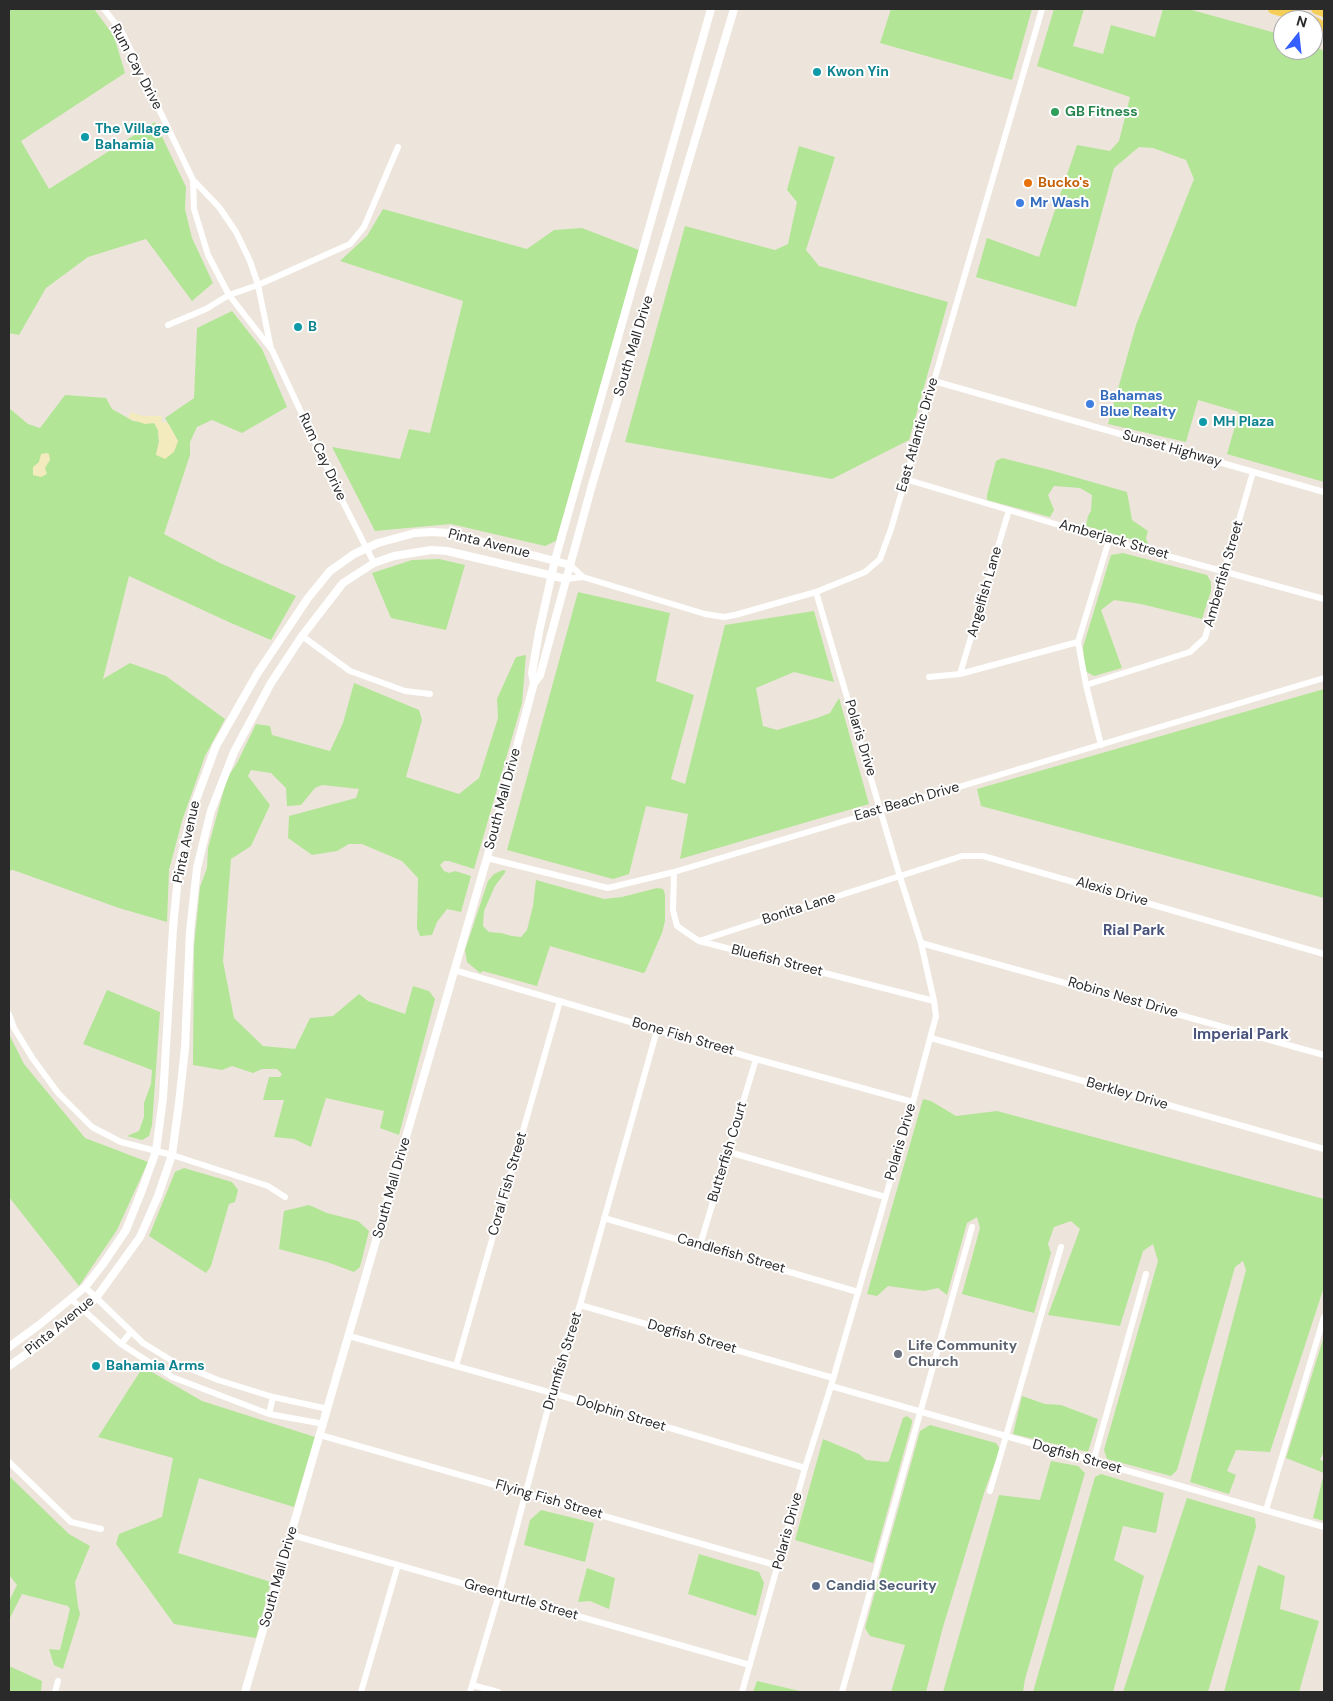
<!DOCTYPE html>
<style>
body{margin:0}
#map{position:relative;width:1333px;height:1701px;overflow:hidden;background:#ede5db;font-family:"DM Sans",sans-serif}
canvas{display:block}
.frame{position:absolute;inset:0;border:10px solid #2a2a2a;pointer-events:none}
.north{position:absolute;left:1273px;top:10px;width:50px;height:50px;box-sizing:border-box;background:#fff;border:1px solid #aaa;border-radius:50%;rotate:16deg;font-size:14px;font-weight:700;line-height:20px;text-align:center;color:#2a2a2a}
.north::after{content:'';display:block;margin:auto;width:18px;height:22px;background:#365fff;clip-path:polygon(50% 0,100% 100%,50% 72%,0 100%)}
</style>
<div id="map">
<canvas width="1333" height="1701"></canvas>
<div class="frame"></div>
<div class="north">N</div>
</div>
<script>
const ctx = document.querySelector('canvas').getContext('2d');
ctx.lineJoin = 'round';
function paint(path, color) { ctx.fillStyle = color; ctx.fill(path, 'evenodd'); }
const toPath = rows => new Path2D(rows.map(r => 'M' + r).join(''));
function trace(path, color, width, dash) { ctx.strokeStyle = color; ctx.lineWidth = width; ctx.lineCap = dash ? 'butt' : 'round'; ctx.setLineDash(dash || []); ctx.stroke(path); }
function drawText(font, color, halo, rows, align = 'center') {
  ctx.font = font + ' "DM Sans",sans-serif'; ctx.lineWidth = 4; ctx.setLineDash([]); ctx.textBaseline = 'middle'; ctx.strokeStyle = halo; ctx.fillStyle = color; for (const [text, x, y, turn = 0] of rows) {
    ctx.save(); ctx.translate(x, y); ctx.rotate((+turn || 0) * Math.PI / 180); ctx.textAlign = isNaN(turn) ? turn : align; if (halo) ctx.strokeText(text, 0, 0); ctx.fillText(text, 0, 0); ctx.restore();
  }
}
paint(toPath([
 [9,9,94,9,114,36,125,73,21,141,49,189,155,122,186,187,185,209,192,238,213,283,192,301,146,239,88,257,46,288,19,335,9,333],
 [891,9,1032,9,1012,80,880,43],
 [1054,9,1084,9,1073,46,1103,54,1111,25,1155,37,1163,9,1188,9,1283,35,1283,50,1313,50,1313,45,1324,51,1324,482,1227,454,1239,412,1198,400,1186,442,1108,424,1136,325,1194,179,1186,160,1153,148,1139,147,1114,168,1076,307,976,277,987,238,1039,257,1077,145,1110,151,1119,141,1130,97,1037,66],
 [799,146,835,157,806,250,819,266,948,302,909,440,832,479,625,442,685,226,775,250,788,244,797,202,787,190],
 [383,209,527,249,554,230,582,228,639,250,556,541,545,546,451,524,375,531,332,447,400,459,409,429,430,433,463,301,340,261,367,236],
 [232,311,262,349,287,407,242,433,212,420,197,427,190,442,190,455,164,534,220,563,296,596,271,640,231,623,129,576,103,679,130,663,166,676,225,719,205,756,182,821,169,870,167,922,119,908,13,870,9,871,9,408,28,424,40,428,65,395,106,398,112,409,128,418,133,421,154,423,158,430,159,442,156,455,178,441,165,418,194,398,197,328],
 [1002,458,1050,470,1127,492,1132,520,1148,531,1146,538,1148,544,1086,526,1088,516,1091,511,1092,495,1080,488,1054,486,1048,495,1054,510,1050,517,987,500,987,495,996,461],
 [1123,553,1207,575,1211,582,1211,591,1202,619,1141,604,1114,600,1101,610,1122,668,1094,676,1085,671,1083,647,1111,555],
 [439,559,465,565,446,630,391,618,372,573,412,560],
 [578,592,670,613,656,681,694,695,671,779,685,784,725,625,814,611,834,682,794,672,756,688,763,726,777,730,817,718,830,713,839,698,869,804,680,859,688,814,646,806,629,874,613,879,507,850],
 [526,655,522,703,474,869,449,861,444,861,440,865,444,871,449,873,455,871,471,876,461,912,447,909,437,922,432,935,420,936,417,928,418,878,402,861,362,844,349,844,337,851,312,855,288,838,289,816,356,798,359,789,322,785,315,788,301,805,287,806,286,788,271,773,251,770,248,776,270,805,251,846,231,859,223,961,234,1018,263,1046,295,1049,310,1018,333,1016,359,994,368,1001,405,1014,413,986,429,991,435,999,399,1135,380,1128,384,1111,326,1098,311,1147,294,1139,274,1137,284,1100,263,1100,269,1077,280,1077,282,1074,277,1069,262,1069,253,1073,232,1066,222,1070,193,1065,194,946,200,887,207,868,208,848,227,778,237,763,256,724,270,726,272,735,330,751,343,723,354,683,419,710,422,720,406,777,459,794,479,778,498,718,497,699,516,657],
 [1324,689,1324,898,981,806,977,789],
 [503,870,506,871,504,874,495,886,484,911,483,926,489,932,501,933,512,936,521,937,527,930,533,906,536,880,604,899,622,897,657,888,663,889,665,894,665,921,662,933,645,972,643,973,550,946,537,986,483,971,480,973,467,962,465,950,488,881,494,874],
 [107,990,160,1012,152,1125,149,1136,142,1140,127,1136,139,1131,144,1117,144,1103,151,1084,152,1070,83,1044],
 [9,1034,24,1064,85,1138,148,1162,117,1230,79,1286,9,1197],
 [923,1099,931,1101,956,1116,997,1111,1324,1199,1324,1287,1270,1452,1236,1450,1227,1471,1236,1475,1229,1494,1190,1482,1246,1270,1243,1261,1235,1267,1177,1470,1171,1476,1107,1459,1104,1450,1158,1261,1153,1244,1143,1251,1120,1326,1048,1315,1080,1229,1071,1221,1054,1227,1048,1244,1051,1253,1034,1313,962,1294,980,1228,977,1217,967,1223,947,1295,938,1288,924,1291,888,1286,877,1296,867,1294],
 [184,1168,232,1182,238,1190,235,1202,229,1204,211,1266,206,1273,149,1236,175,1172],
 [309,1205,327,1213,358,1221,369,1231,360,1267,354,1272,327,1262,279,1249,284,1211],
 [1324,1336,1324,1451,1320,1460,1324,1461,1324,1521,1313,1518,1324,1473,1286,1458],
 [143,1367,202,1401,315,1437,294,1507,199,1478,178,1553,271,1582,256,1638,174,1624,116,1544,119,1534,162,1517,173,1458,98,1437],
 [1022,1396,1045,1404,1061,1405,1098,1419,1088,1452,1013,1434],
 [907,1416,912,1420,912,1423,873,1563,795,1540,823,1439,859,1454,866,1460,886,1462,889,1461,903,1418],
 [930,1425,996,1443,1000,1449,985,1490,943,1627,926,1692,891,1692,905,1645,870,1636,865,1628,920,1431],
 [1051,1461,1078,1466,1085,1473,1025,1679,1023,1692,943,1692,999,1495,1040,1500],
 [1101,1474,1164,1493,1156,1533,1123,1526,1114,1560,1144,1576,1113,1692,1033,1692,1095,1477],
 [9,1476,69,1534,90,1546,75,1582,78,1606,80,1614,63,1669,54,1665,49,1649,60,1650,70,1609,68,1606,22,1594,9,1620,9,1601,17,1585,9,1575],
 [1187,1498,1255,1518,1256,1527,1208,1692,1123,1692],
 [541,1510,594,1523,585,1562,524,1545,530,1520],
 [699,1554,759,1572,764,1583,756,1616,688,1594],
 [1258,1565,1285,1576,1280,1609,1319,1621,1299,1692,1224,1692],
 [587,1568,615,1578,609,1609,590,1601,578,1602],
 [9,1666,42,1681,41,1692,9,1692],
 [757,1681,804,1692,753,1692]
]), '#b2e596');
paint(toPath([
 [131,412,142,416,162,416,161,422,168,423,178,441,174,452,165,459,156,455,159,442,158,430,154,423,145,424,128,418],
 [47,453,49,454,50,460,45,468,47,474,41,477,33,475,33,467,39,462,41,454]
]), '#f3eabd');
trace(toPath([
 [104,9,122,32,193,180,219,207,236,232,250,261,258,285,271,349],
 [193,180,194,209,208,255,229,295,272,350,343,502,374,563],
 [168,325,206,309,229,295,258,285,350,244,364,227,398,147],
 [934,381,1324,492],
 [905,479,1109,540,1324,599],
 [570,565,583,577],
 [566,579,583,577,705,614,724,617,735,615,816,592,865,572,880,559,891,529,1042,9],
 [302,636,350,671,405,691,430,694],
 [960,674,1009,510],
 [929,677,960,674,1078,642],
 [1086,685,1190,652,1205,638,1253,472],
 [1101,745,1086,685,1078,642,1109,540],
 [487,858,608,888,674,872,1324,678],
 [674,872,673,910,677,926,699,941,934,1001],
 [699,941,962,856,983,856,1324,954],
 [921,943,1324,1055],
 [454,970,756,1059,913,1102],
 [9,1014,14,1028,33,1059,58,1093,92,1127,121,1142,172,1155,268,1186,285,1197],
 [931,1038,1324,1149],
 [729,1152,885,1197],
 [604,1218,858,1292],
 [700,1245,756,1059],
 [85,1287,143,1343,174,1362,218,1380,273,1397,328,1409],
 [71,1299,121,1344,172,1377,269,1414,324,1424],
 [580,1305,833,1378],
 [349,1336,552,1393,805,1468],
 [121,1344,131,1332],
 [456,1366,560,1001],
 [831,1386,1324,1527],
 [269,1414,273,1397],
 [320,1435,779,1566],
 [9,1462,71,1522,101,1529],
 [1093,1462,1146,1274],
 [990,1491,1061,1247],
 [1266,1510,1324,1317],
 [292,1535,750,1665],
 [472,1685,498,1692],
 [55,1692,58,1681],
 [361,1692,398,1565],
 [470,1692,499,1594,552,1393,580,1305,657,1030],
 [742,1692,805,1468,831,1386,913,1102,936,1016,934,1001,921,943,900,877,816,592],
 [842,1692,972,1227]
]), '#fff', 6);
trace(toPath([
 [534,683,532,673,539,632,555,560,711,9],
 [9,1347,39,1325,85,1287,103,1264,126,1230,142,1190,156,1151,163,1098,173,928,179,866,193,808,216,746,257,674,308,598,330,571,354,554,378,543,415,533,432,532,449,533,570,565],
 [9,1366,48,1339,96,1298,140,1237,158,1196,172,1155,179,1103,185,1048,190,932,197,868,211,811,234,752,271,683,302,636,343,583,374,563,394,556,431,550,447,551,566,579],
 [245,1692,487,858,534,683,540,675,592,485,734,9]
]), '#fff', 8);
trace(toPath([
 [1273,9,1310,20],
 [1316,9,1324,12],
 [1313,21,1324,27]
]), '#f5ce58', 10);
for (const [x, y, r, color] of [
 [817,72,5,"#0f9aa8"],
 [1055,112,5,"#2e9e5b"],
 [85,137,5,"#0f9aa8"],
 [1028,183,5,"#e8710a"],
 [1020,203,5,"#3f7fe0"],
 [298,327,5,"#0f9aa8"],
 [1090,404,5,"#3f7fe0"],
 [1203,422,5,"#0f9aa8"],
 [898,1354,5,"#6b7280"],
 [96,1366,5,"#0f9aa8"],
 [816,1586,5,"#5c6f8a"]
]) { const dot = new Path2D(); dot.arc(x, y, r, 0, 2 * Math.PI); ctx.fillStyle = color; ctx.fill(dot); trace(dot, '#fff', 2); }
drawText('14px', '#2a2a2a', '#fff', [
 ["Rum Cay Drive",136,67,62],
 ["South Mall Drive",634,346,-73],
 ["East Atlantic Drive",918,435,-74],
 ["Sunset Highway",1172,449,16],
 ["Rum Cay Drive",322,457,65],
 ["Amberjack Street",1114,540,16],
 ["Pinta Avenue",489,544,14],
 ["Amberfish Street",1224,574,-74],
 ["Angelfish Lane",985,592,-74],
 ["Polaris Drive",860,738,73],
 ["South Mall Drive",503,799,-75],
 ["East Beach Drive",907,802,-16],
 ["Pinta Avenue",187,842,-78],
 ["Alexis Drive",1112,892,16],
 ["Bonita Lane",799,909,-18],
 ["Bluefish Street",777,961,14],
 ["Robins Nest Drive",1123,998,16],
 ["Bone Fish Street",683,1037,16],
 ["Berkley Drive",1127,1094,16],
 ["Polaris Drive",901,1142,-74],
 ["Butterfish Court",728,1152,-73],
 ["Coral Fish Street",508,1184,-74],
 ["South Mall Drive",392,1188,-74],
 ["Candlefish Street",731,1254,16],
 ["Pinta Avenue",60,1326,-39],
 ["Dogfish Street",692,1337,16],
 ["Drumfish Street",563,1361,-73],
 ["Dolphin Street",621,1414,17],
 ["Dogfish Street",1077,1457,16],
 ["Flying Fish Street",549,1500,16],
 ["Polaris Drive",788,1531,-75],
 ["South Mall Drive",279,1577,-74],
 ["Greenturtle Street",521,1600,16]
]);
drawText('bold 14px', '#0d838f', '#fff', [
 ["Kwon Yin",827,72],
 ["The Village",95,129],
 ["Bahamia",95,145],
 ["B",308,327],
 ["MH Plaza",1213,422],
 ["Bahamia Arms",106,1366]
], 'left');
drawText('bold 14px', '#27864d', '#fff', [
 ["GB Fitness",1065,112]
], 'left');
drawText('bold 14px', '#c56008', '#fff', [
 ["Bucko's",1038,183]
], 'left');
drawText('bold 14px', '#366cbe', '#fff', [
 ["Mr Wash",1030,203],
 ["Bahamas",1100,396],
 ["Blue Realty",1100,412]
], 'left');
drawText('bold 14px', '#5b616d', '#fff', [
 ["Life Community",908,1346],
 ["Church",908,1362]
], 'left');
drawText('bold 14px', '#4e5e75', '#fff', [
 ["Candid Security",826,1586]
], 'left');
drawText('bold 15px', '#49537c', '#fff', [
 ["Rial Park",1134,931],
 ["Imperial Park",1241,1035]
]);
</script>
